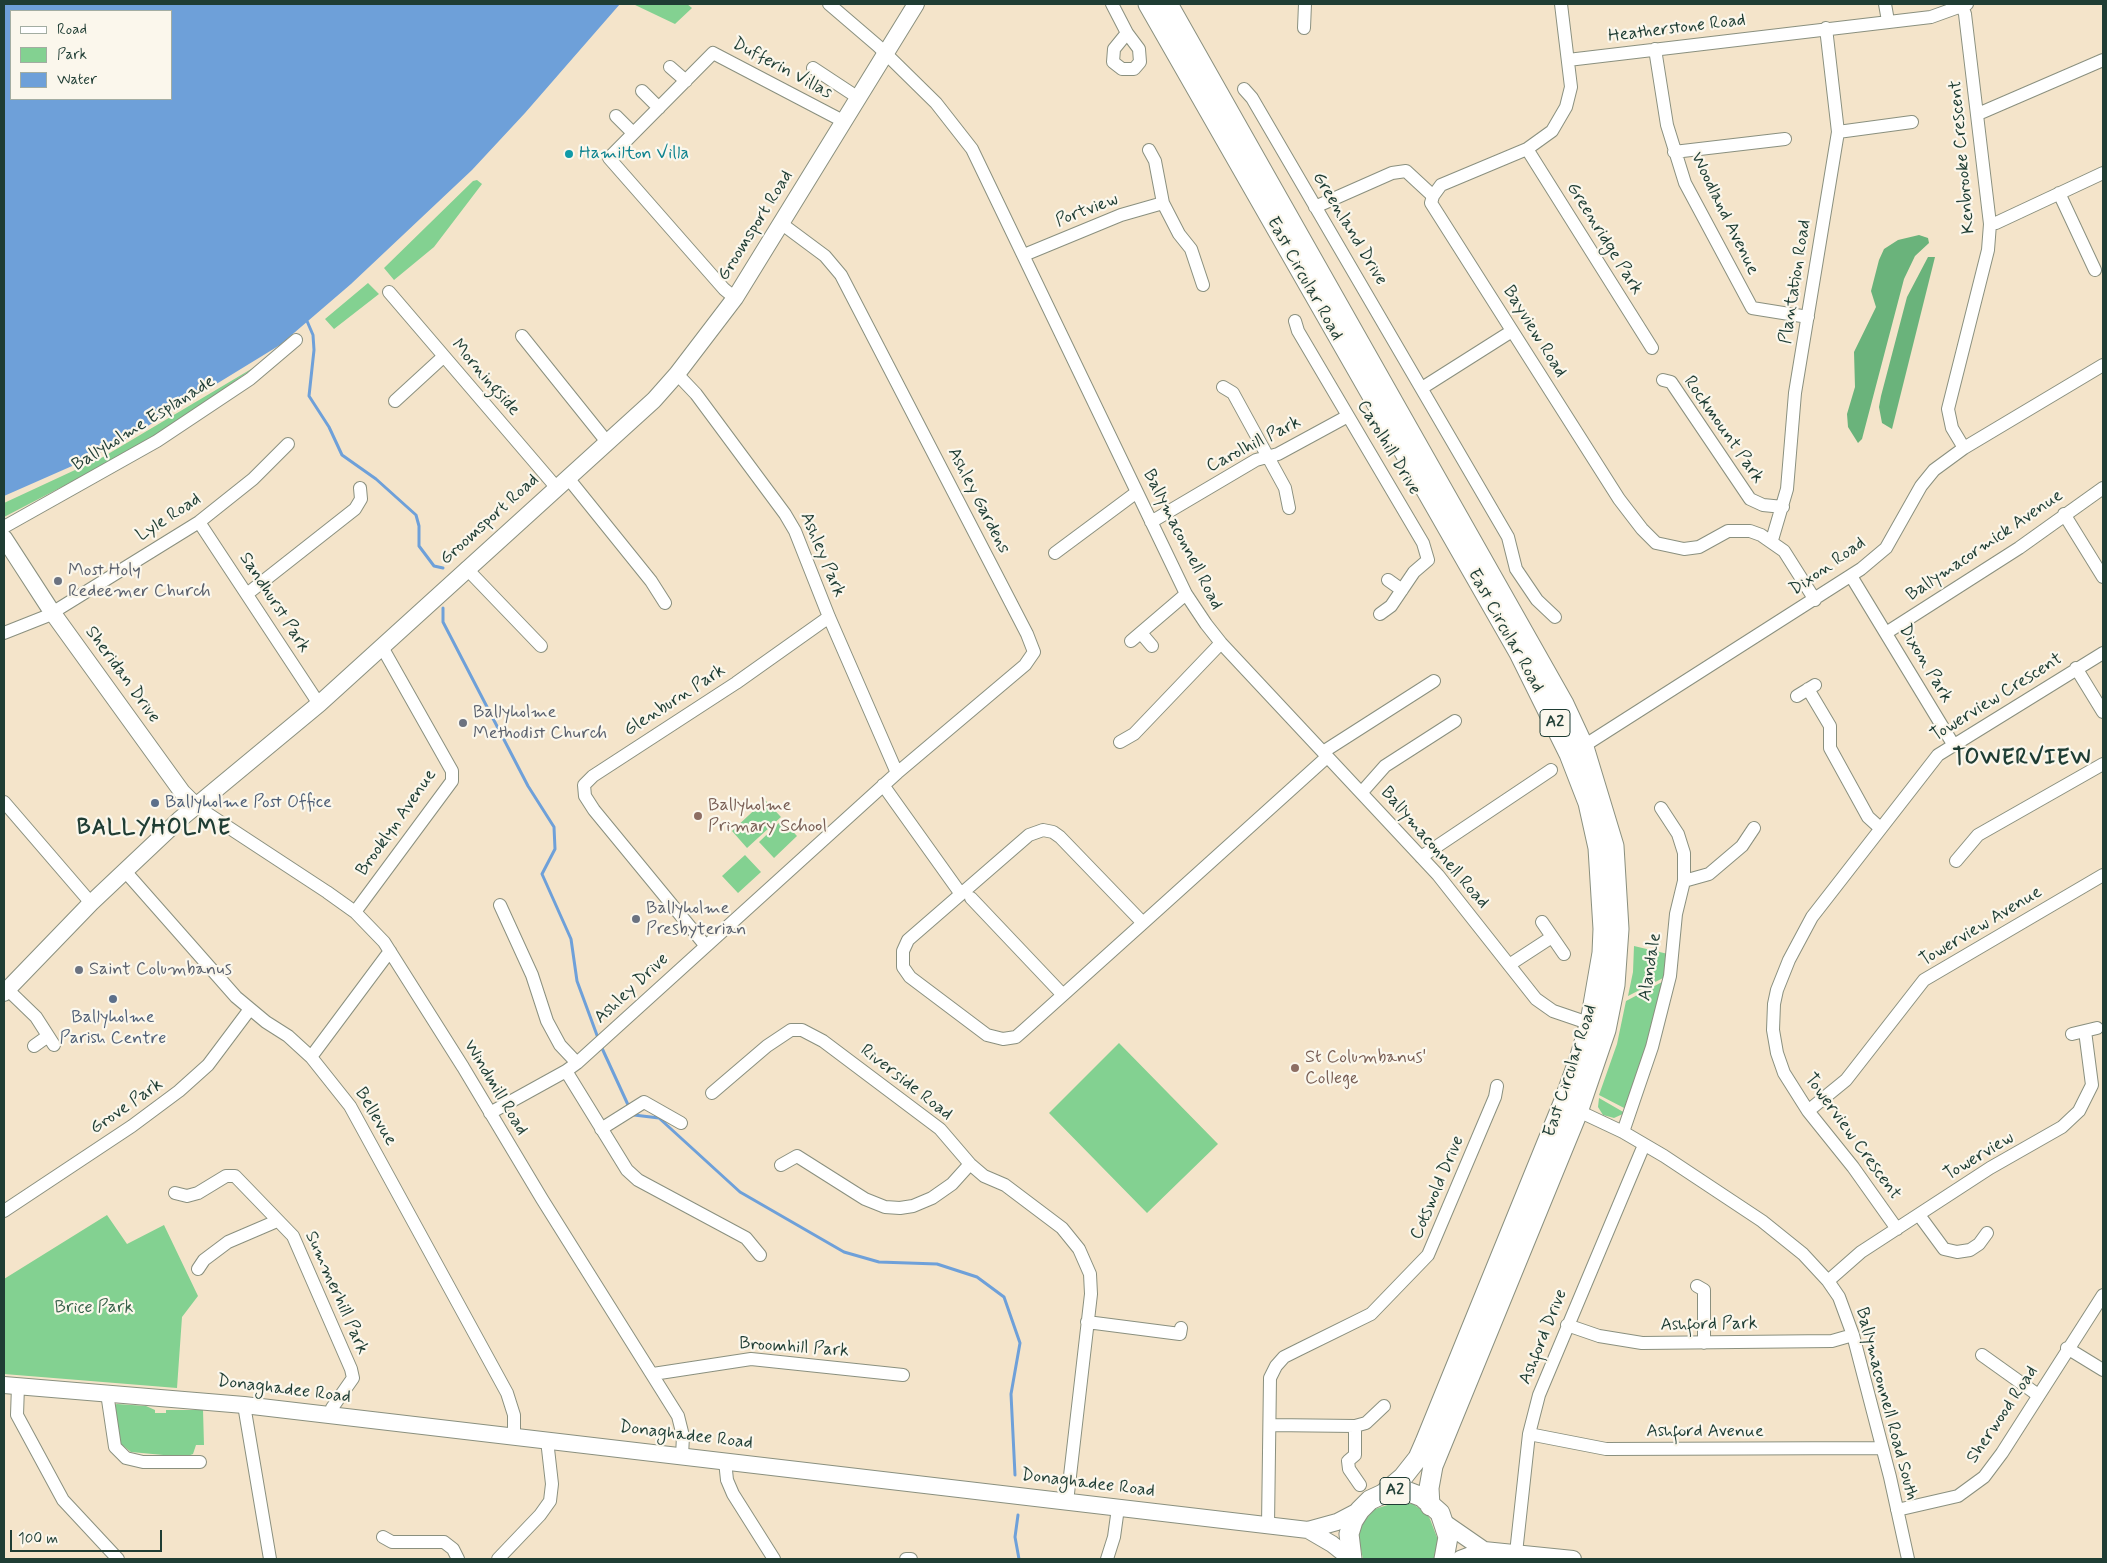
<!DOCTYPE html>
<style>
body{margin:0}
#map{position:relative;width:2107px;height:1563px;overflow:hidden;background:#f4e4ca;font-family:Mynerve,sans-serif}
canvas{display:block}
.frame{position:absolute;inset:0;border:5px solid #1f3d34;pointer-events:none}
.legend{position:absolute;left:10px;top:10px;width:162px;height:90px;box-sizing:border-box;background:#fbf7ec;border:1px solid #a3ada2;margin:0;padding:6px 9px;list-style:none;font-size:15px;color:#1f3d34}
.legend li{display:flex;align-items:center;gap:10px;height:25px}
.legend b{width:25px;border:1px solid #a3ada2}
.scale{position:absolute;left:10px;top:1530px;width:152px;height:22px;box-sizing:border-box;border:2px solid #1f3d34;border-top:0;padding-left:6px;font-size:15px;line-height:18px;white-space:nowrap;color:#1f3d34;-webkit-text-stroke:4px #fbf7ec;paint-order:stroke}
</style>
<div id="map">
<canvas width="2107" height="1563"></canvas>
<div class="frame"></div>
<ul class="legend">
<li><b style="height:6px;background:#fff"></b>Road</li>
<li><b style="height:14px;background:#83d191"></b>Park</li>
<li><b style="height:14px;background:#6ea0d9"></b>Water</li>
</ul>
<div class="scale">100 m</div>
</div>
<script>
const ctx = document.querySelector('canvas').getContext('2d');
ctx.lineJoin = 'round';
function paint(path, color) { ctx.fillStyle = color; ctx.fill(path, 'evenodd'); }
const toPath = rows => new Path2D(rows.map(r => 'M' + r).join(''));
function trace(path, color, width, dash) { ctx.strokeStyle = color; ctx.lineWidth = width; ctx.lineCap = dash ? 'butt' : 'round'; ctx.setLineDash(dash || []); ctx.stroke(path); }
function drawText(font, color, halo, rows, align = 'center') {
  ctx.font = font + ' Mynerve,sans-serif'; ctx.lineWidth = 4.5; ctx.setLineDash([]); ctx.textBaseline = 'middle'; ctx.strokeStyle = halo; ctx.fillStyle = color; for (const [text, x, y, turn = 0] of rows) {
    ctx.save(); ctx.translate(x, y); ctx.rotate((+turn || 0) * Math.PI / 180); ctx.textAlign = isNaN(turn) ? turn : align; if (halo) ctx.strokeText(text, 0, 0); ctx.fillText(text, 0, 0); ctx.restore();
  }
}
paint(toPath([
 [633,4,687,4,692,8,675,24],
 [477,180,482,184,434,247,394,280,384,268,473,181],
 [368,283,379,294,334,329,325,319],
 [258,365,150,441,4,517,4,503,103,457],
 [765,800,781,817,747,848,732,831],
 [782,820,797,836,774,858,759,842],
 [745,855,761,872,738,893,722,876],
 [1634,946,1668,954,1665,977,1628,996,1633,972],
 [1664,981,1650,1036,1626,1109,1599,1095,1617,1044,1626,1001],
 [1119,1043,1218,1144,1147,1213,1049,1113],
 [1599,1098,1625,1113,1614,1118,1603,1115,1598,1107],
 [107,1215,127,1244,164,1225,198,1296,182,1317,177,1388,4,1374,4,1279],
 [117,1404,146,1406,155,1410,155,1413,166,1413,166,1410,203,1410,204,1445,196,1445,193,1454,185,1457,131,1452,117,1441,114,1405],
 [1397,1502,1413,1504,1426,1513,1430,1519,1438,1540,1434,1559,1363,1559,1358,1535,1364,1521,1375,1509]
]), '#83d191');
paint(toPath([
 [1919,235,1928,238,1929,243,1915,256,1904,279,1862,439,1858,443,1848,427,1847,414,1855,387,1854,352,1876,307,1871,291,1879,260,1884,249,1898,240],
 [1928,257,1935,257,1892,429,1882,423,1879,407,1881,396,1907,297]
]), '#6ab37b');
paint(toPath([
 [4,4,620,4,525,113,472,170,351,284,280,345,138,432,88,459,4,496],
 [11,11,171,11,171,99,11,99]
]), '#6ea0d9');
trace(toPath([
 [307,321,313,335,314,350,309,396,329,427,342,455,376,479,416,515,419,526,419,546,434,566,443,568],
 [443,608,443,622,528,786,554,827,555,849,542,874,571,939,577,981,598,1038],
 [601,1046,629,1107],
 [632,1112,634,1115,659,1118,740,1192,844,1252,879,1262,937,1264,977,1277,1004,1297,1020,1343,1011,1394,1015,1475],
 [1018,1515,1015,1537,1019,1559]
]), '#6ea0d9', 3);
const minor = toPath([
 [829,4,878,46,936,103,972,149,1186,594,1206,624,1221,643,1438,875,1536,999,1553,1011,1597,1026],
 [1112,4,1127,33,1139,49,1140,62,1134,69,1122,69,1113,62,1114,49,1127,33],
 [1561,4,1571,87,1566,107,1552,131,1527,149,1441,185,1433,196,1431,203,1619,499,1642,529,1656,543,1684,549,1699,547,1728,531,1750,531,1761,535,1784,551,1815,600],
 [1885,4,1888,21],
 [1962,6,1965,14,1990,224,1988,250,1948,409,1952,428,1964,448],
 [1304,28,1305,4],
 [1655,49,1667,125,1685,183,1752,308,1808,317],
 [1568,60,1931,17,1967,4],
 [670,67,686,81],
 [813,68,857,97],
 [1244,89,1252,98,1508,537,1516,569,1537,600,1555,617],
 [642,91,659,108],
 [1978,114,2103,60],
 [616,116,633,133],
 [1838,132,1912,122],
 [1527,149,1652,348],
 [1149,150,1155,161,1163,203,1179,234,1191,249,1203,285],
 [1674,152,1785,139],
 [2059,193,2095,270],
 [1315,207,1392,173,1406,171,1433,196],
 [1990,224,1996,223,2103,173],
 [1024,255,1121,215,1163,203],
 [389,292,556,487],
 [735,298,724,289,609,158,713,53,843,121],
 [1295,321,1298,331,1423,543,1428,560,1414,572,1391,606,1380,614],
 [522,336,607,442],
 [677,374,696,394,785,514,795,531,829,617,897,773],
 [1663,380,1671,382,1750,499,1763,505,1783,507],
 [1223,387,1233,393,1285,488,1289,508],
 [1422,388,1512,331],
 [395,401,443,357],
 [568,478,651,581,665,603],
 [2064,514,2103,577],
 [199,522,319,704],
 [1151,522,1256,460,1278,454,1348,416],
 [4,527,157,441,250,379,296,340],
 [1772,540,1787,489,1795,393,1838,132,1826,28],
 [1055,553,1137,492],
 [466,568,541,646],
 [1851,576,1953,744],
 [1388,580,1402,590],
 [247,594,355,509,361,499,360,488],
 [4,633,47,616,199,522,253,479,288,444],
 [1141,633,1152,646],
 [1886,633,2019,548,2103,488],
 [1131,641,1186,594],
 [2076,668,2103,712],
 [1808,689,1830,726,1830,748,1868,817,1879,827],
 [1797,696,1815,685],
 [1120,742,1134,734,1221,643],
 [1579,749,1861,569,1886,548,1921,486,1934,470,1964,448,2103,365],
 [1323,752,1434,681],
 [883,785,958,890,962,892],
 [1362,792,1385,766,1455,721],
 [4,802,91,903],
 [196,806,327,892,355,912,384,942,463,1067,542,1199,678,1416,683,1436,682,1456],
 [1421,857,1551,770],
 [1956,861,1978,835,2103,764],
 [124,870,236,997,266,1022,288,1036,311,1057,350,1106,507,1393,514,1415,514,1437],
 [1684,881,1709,874,1742,846,1754,828],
 [971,898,1063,995],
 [500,905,532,975,547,1021,560,1045,577,1063],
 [355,912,452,781,452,771,382,647],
 [1542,922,1564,954],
 [1143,923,1060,837,1053,832,1043,830,1029,835,908,940,903,951,903,967,910,977,987,1035,1003,1039,1016,1037,1024,1030,1143,923,1327,757],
 [705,945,594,810,585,796,584,785,593,776,736,683,829,617],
 [1509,965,1552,937],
 [7,989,36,1017,54,1045],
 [2072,1034,2097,1028],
 [34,1046,48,1036],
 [311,1057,390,951],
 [566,1071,627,1170,638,1180,746,1238,760,1255],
 [712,1093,767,1046,791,1030,802,1030,823,1041,940,1129,970,1164,984,1176,1005,1185,1062,1228,1079,1249,1090,1274,1091,1294,1067,1502],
 [1572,1108,1623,1132,1664,1156,1762,1221,1803,1254,1828,1281,1839,1297,1853,1335,1890,1477,1908,1559],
 [1808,1111,1846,1080,1924,980,2103,875],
 [490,1113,566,1071,577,1063,897,773,1025,665,1034,652,1027,634,841,275,825,256,782,224],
 [601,1129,644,1102,681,1123],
 [1623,1132,1652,1047,1670,976,1676,914,1684,881,1684,853,1678,834,1661,808],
 [781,1165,797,1156,865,1199,885,1207,900,1208,913,1206,932,1198,952,1184,970,1164],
 [175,1193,187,1196,198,1193,226,1176,235,1176,293,1236,351,1369,353,1378,332,1408,330,1416],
 [4,1211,132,1126,179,1091,208,1065,250,1009],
 [1919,1215,1944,1249,1957,1252,1970,1250,1979,1244,1987,1233],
 [1897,1229,1853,1167,1808,1111,1784,1073,1777,1053,1773,1030,1774,1004,1777,990,1789,960,1812,917,1938,755,2103,653],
 [198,1269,204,1260,228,1242,277,1221],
 [1828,1281,1861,1252,1990,1168,2062,1127,2079,1111,2092,1085,2085,1031],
 [1697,1286,1704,1290,1704,1343],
 [1087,1322,1180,1334,1181,1328],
 [1567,1325,1599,1336,1642,1343,1832,1341,1853,1335],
 [2067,1348,2103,1370],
 [1982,1355,2038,1395],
 [653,1374,751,1359,903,1375],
 [18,1386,17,1415,63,1500,118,1559],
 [107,1393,115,1447,126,1458,143,1462,200,1462],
 [244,1405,270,1559],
 [1270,1425,1355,1426,1366,1423,1384,1406],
 [1355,1426,1355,1455,1348,1461,1349,1469,1360,1485],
 [1529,1434,1606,1449,1882,1448],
 [725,1461,727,1480,733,1494,774,1559],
 [1897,1510,1958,1496,1984,1477,2002,1453,2103,1295],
 [1268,1525,1270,1378,1276,1366,1284,1357,1298,1350,1371,1314,1428,1255,1495,1097,1497,1086],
 [383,1537,392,1542,444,1542,453,1549,458,1559],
 [1516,1553,1529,1434,1539,1395,1644,1145],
 [498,1559,540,1515,550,1501,552,1484,547,1440],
 [906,1559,911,1559],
 [1107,1559,1114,1537,1118,1508]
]);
const major = toPath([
 [4,538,52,612,182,792,196,806],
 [4,993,91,903,179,820,319,704,654,400,677,374,735,298,916,4],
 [4,1385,244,1405,1308,1530,1337,1522,1360,1510],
 [1445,1523,1484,1550,1573,1559],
 [1308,1530,1332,1544,1351,1559],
 [1460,1559,1484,1550]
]);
const highway = toPath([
 [1148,4,1519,653,1569,754,1588,803,1598,848,1603,929,1602,953,1590,1022,1580,1056,1563,1103,1425,1442,1418,1458,1403,1477,1383,1494],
 [1168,4,1564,704,1584,747,1614,846,1619,929,1615,985,1606,1030,1578,1112,1433,1466,1429,1488,1430,1506],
 [1352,1559,1349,1534,1353,1521,1360,1510,1370,1500,1383,1494,1396,1491,1409,1492,1422,1497,1440,1513,1448,1537,1444,1559]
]);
trace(minor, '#8a907f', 14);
trace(major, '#8a907f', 18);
trace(highway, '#8a907f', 21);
trace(minor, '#fff', 12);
trace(major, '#fff', 16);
trace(highway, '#fff', 19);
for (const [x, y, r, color] of [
 [569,154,5,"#0f9aa8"],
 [58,581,5,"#6b7280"],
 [463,723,5,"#6b7280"],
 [155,803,5,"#5c6f8a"],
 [698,816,5,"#8d6e63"],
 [636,919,5,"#6b7280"],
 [79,970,5,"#6b7280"],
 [113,999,5,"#5c6f8a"],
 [1295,1068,5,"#8d6e63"]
]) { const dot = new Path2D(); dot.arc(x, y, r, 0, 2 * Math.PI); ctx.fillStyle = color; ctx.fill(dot); trace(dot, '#fbf7ec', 2); }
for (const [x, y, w] of [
 [1555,723,30],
 [1395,1491,30]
]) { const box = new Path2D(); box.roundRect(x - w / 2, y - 13.5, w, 27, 4); ctx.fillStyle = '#fbf7ec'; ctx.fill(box); trace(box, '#1f3d34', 1); }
drawText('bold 16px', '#1f3d34', null, [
 ["A2",1555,723],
 ["A2",1395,1491]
]);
drawText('18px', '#1f3d34', '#fbf7ec', [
 ["Heatherstone Road",1677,29,-7],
 ["Dufferin Villas",782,69,28],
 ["Kenbrooke Crescent",1963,157,-95],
 ["Portview",1087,211,-21],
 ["Woodland Avenue",1724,214,64],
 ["Groomsport Road",756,226,-58],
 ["Greenland Drive",1349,229,59],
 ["Greenridge Park",1604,239,58],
 ["East Circular Road",1304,279,61],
 ["Plantation Road",1796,282,-81],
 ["Bayview Road",1534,332,58],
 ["Morningside",485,378,49],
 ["Ballyholme Esplanade",144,424,-32],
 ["Rockmount Park",1723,430,55],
 ["Carolhill Park",1254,445,-27],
 ["Carolhill Drive",1388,448,59],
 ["Ashley Gardens",978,501,63],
 ["Lyle Road",169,518,-33],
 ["Groomsport Road",490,520,-42],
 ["Ballymaconnell Road",1182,540,63],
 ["Ballymacormick Avenue",1985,546,-34],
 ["Ashley Park",822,555,67],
 ["Dixon Road",1828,567,-35],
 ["Sandhurst Park",274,603,57],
 ["East Circular Road",1505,631,61],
 ["Dixon Park",1925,664,59],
 ["Sheridan Drive",122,675,54],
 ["Towerview Crescent",1997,698,-32],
 ["Glenburn Park",675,701,-33],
 ["Brooklyn Avenue",397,823,-55],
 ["Ballymaconnell Road",1434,848,49],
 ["Towerview Avenue",1981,927,-31],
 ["Alandale",1651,967,-81],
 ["Ashley Drive",632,989,-43],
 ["East Circular Road",1571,1071,-72],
 ["Riverside Road",906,1083,38],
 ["Windmill Road",495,1088,59],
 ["Grove Park",127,1107,-35],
 ["Bellevue",375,1117,59],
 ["Towerview Crescent",1852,1137,54],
 ["Towerview",1979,1157,-31],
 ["Cotswold Drive",1438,1188,-67],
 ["Summerhill Park",336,1293,66],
 ["Ashford Park",1709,1325,-1],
 ["Ashford Drive",1544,1337,-68],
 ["Broomhill Park",794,1348,4],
 ["Donaghadee Road",284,1390,7],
 ["Ballymaconnell Road South",1886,1404,75],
 ["Sherwood Road",2003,1415,-56],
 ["Ashford Avenue",1705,1432],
 ["Donaghadee Road",686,1436,7],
 ["Donaghadee Road",1088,1484,7]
]);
drawText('18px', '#0d838f', '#fbf7ec', [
 ["Hamilton Villa",579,154]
], 'left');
drawText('18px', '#5b616d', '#fbf7ec', [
 ["Most Holy",68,571],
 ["Redeemer Church",68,592],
 ["Ballyholme",473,713],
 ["Methodist Church",473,734],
 ["Ballyholme",646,909],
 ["Presbyterian",646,930],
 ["Saint Columbanus",89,970]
], 'left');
drawText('18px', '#4e5e75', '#fbf7ec', [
 ["Ballyholme Post Office",165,803],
 ["Ballyholme",113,1018,"center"],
 ["Parish Centre",113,1039,"center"]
], 'left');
drawText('18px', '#785e54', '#fbf7ec', [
 ["Ballyholme",708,806],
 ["Primary School",708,827],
 ["St Columbanus'",1305,1058],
 ["College",1305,1079]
], 'left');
drawText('18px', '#38624b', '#fbf7ec', [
 ["Brice Park",94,1308]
]);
ctx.letterSpacing = '1px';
drawText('bold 22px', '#1f3d34', '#fbf7ec', [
 ["TOWERVIEW",2022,759],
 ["BALLYHOLME",154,829]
]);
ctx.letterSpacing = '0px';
</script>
